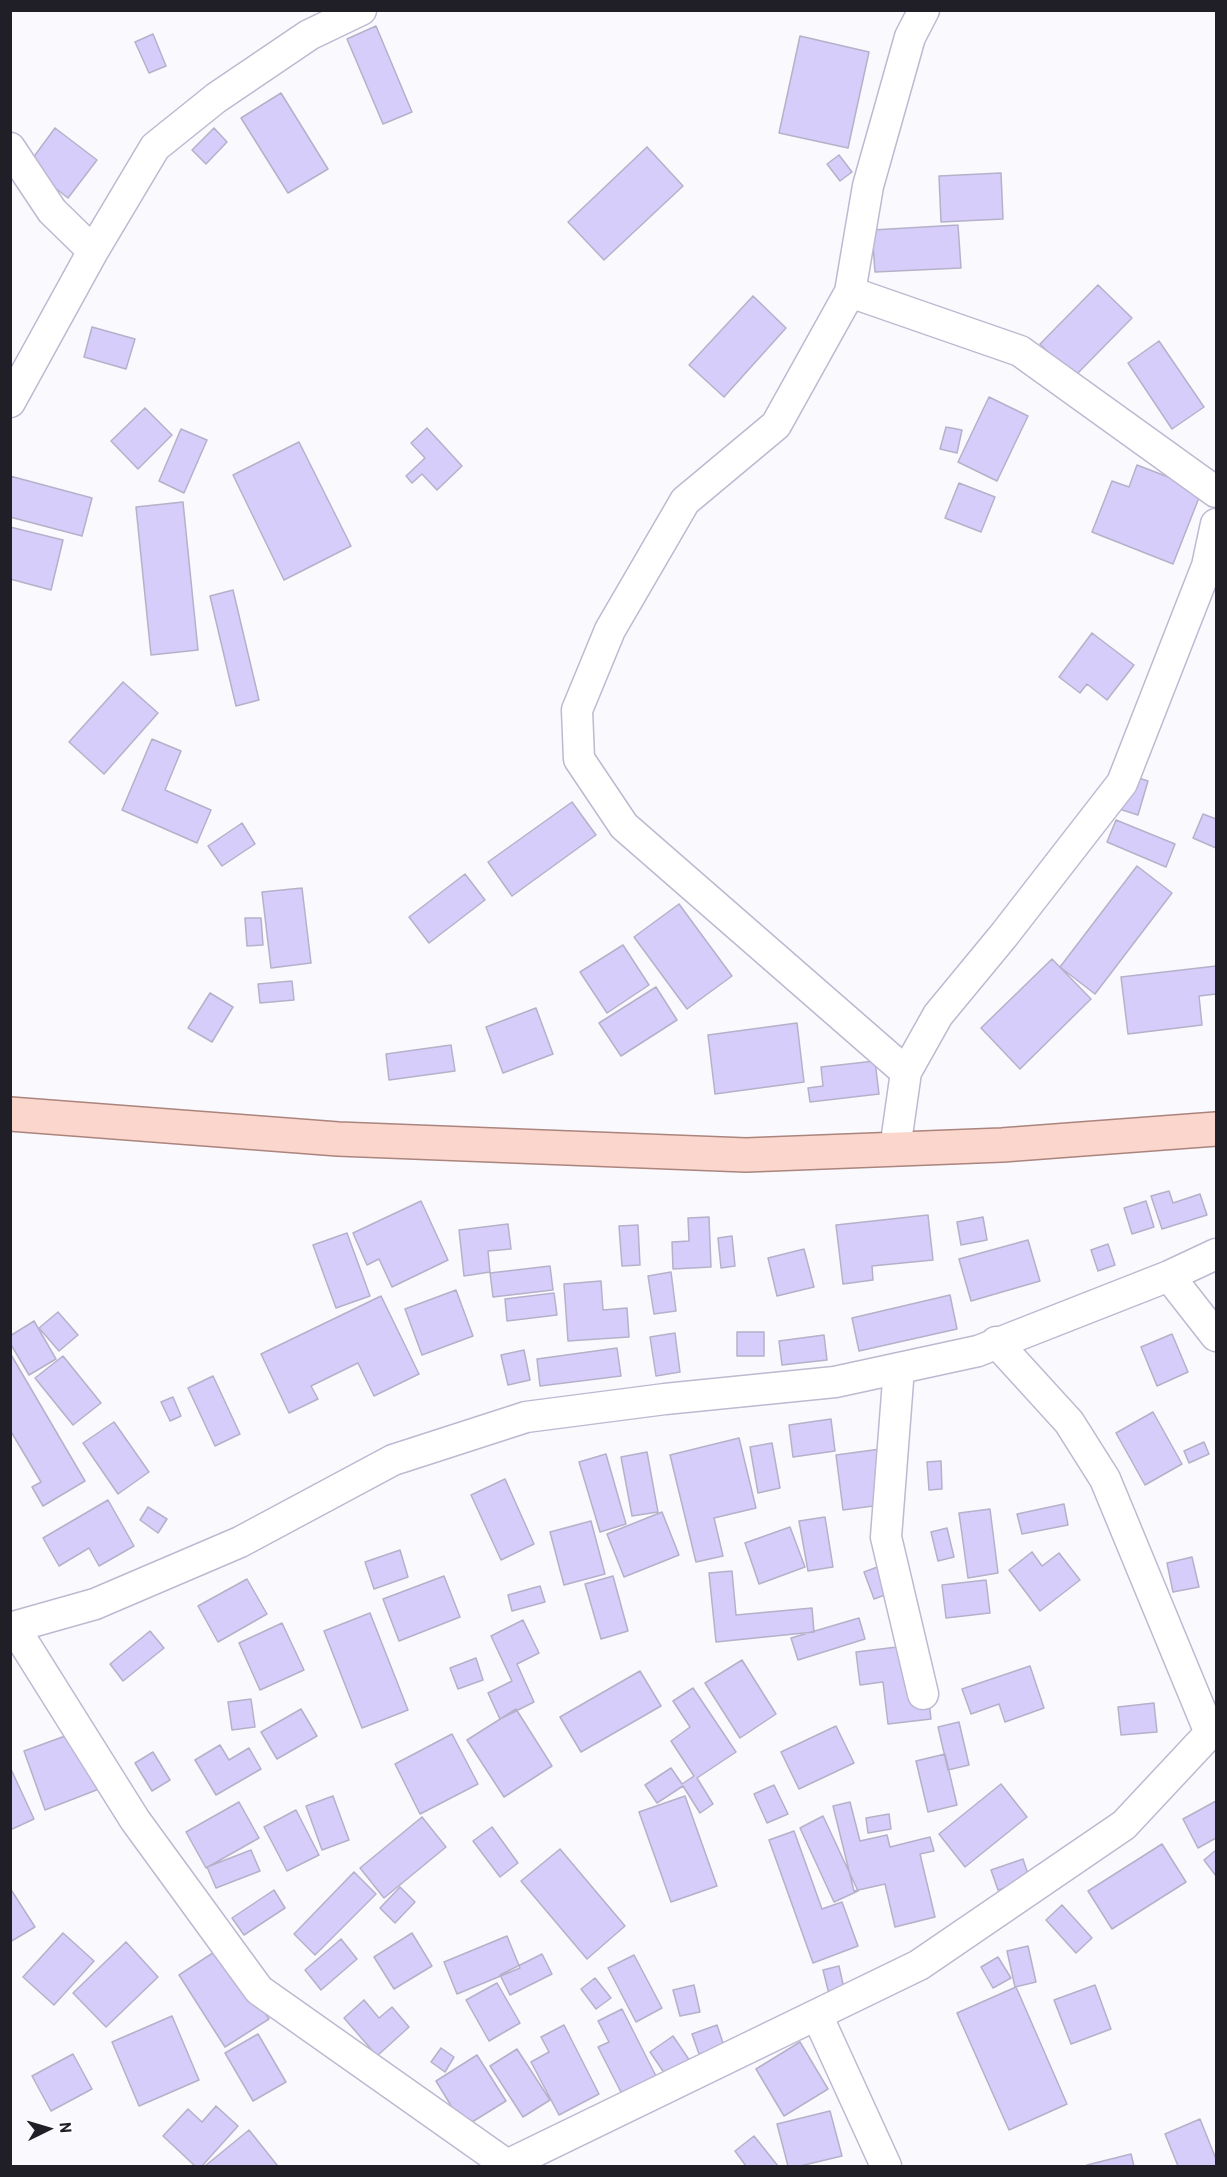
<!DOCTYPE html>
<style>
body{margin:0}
#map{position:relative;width:1227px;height:2177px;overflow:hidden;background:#faf9fe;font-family:Barlow,sans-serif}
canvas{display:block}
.frame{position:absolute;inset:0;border:12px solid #201e27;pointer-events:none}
.north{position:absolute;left:18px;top:2099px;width:60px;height:60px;-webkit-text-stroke:4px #fff;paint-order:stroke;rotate:85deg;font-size:16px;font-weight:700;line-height:24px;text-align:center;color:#201e27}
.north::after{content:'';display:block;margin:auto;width:21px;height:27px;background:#201e27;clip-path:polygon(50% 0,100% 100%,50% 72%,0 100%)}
</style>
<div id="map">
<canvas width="1227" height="2177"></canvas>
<div class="frame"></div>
<div class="north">N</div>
</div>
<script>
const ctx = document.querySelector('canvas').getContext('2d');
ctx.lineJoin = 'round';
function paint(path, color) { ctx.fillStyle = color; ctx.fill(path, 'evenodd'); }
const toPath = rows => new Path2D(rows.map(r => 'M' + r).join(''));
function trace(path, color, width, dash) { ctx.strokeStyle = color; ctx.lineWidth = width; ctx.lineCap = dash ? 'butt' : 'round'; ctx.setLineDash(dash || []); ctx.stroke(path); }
const building = toPath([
 [376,26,412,112,383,124,347,39,376,26],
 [153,34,166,66,149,73,135,42,153,34],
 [800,36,869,52,848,148,779,133,800,36],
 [281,93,328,169,288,193,241,118,281,93],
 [55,128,97,160,68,198,27,166,55,128],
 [214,128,227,142,206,164,192,150,214,128],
 [647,147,683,186,604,260,568,222,647,147],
 [839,155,852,172,840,181,827,164,839,155],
 [1001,173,1003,219,941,222,939,176,1001,173],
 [958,225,961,268,875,272,872,230,958,225],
 [1098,285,1132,318,1073,378,1040,344,1098,285],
 [753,296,786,328,724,397,689,365,753,296],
 [92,327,135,339,126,369,84,357,92,327],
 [1159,341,1204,407,1172,429,1128,363,1159,341],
 [989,397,1028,416,997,481,958,462,989,397],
 [145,408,172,435,138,469,111,441,145,408],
 [946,427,962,430,957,453,940,449,946,427],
 [427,428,462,466,437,490,422,474,412,483,406,476,425,458,411,443,427,428],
 [181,429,207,440,184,493,159,481,181,429],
 [299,442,351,546,284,580,233,475,299,442],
 [1137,465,1202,490,1173,564,1092,532,1112,481,1129,487,1137,465],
 [10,476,92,498,82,536,10,517,10,476],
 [959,483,995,497,981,532,945,518,959,483],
 [183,502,198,650,151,655,136,507,183,502],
 [10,527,63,540,51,590,10,579,10,527],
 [233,590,259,700,236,706,210,596,233,590],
 [1092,633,1134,665,1107,700,1087,684,1080,693,1059,677,1092,633],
 [123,682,158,713,104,774,69,742,123,682],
 [152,739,181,751,165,790,211,810,197,843,122,810,152,739],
 [1123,773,1148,781,1138,815,1113,807,1123,773],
 [572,802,596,835,512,896,488,862,572,802],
 [1203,814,1216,819,1216,848,1193,838,1203,814],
 [1116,820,1175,844,1166,867,1107,842,1116,820],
 [242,823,255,844,222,866,208,846,242,823],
 [1137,866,1172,893,1095,994,1060,967,1137,866],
 [465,874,485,900,429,943,409,917,465,874],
 [302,888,311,963,271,968,262,892,302,888],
 [679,904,732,976,687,1009,634,937,679,904],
 [245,918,261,918,263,945,247,946,245,918],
 [623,945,649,985,607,1013,580,972,623,945],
 [1052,959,1091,999,1020,1069,981,1028,1052,959],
 [1216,966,1216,994,1199,996,1202,1025,1128,1034,1121,977,1216,966],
 [292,981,294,1000,260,1003,258,984,292,981],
 [656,987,677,1020,621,1056,599,1023,656,987],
 [210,993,233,1007,212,1042,188,1028,210,993],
 [536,1008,553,1054,503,1073,486,1027,536,1008],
 [797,1023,804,1082,715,1094,708,1035,797,1023],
 [451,1045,455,1071,389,1080,386,1054,451,1045],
 [875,1061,879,1094,810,1102,808,1088,823,1086,821,1067,875,1061],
 [1169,1191,1173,1203,1200,1194,1207,1215,1162,1229,1151,1196,1169,1191],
 [421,1201,448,1260,392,1287,379,1259,367,1265,353,1233,421,1201],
 [1146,1201,1154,1227,1132,1234,1124,1208,1146,1201],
 [928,1215,933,1260,872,1266,873,1280,843,1284,836,1225,928,1215],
 [709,1217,711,1267,673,1269,672,1242,689,1241,688,1218,709,1217],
 [983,1217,987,1240,961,1245,957,1222,983,1217],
 [508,1224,511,1249,488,1251,490,1272,464,1276,459,1230,508,1224],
 [638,1225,640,1265,622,1266,619,1226,638,1225],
 [347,1233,370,1296,336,1308,313,1245,347,1233],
 [732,1236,735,1266,721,1268,718,1238,732,1236],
 [1028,1240,1040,1281,971,1301,959,1259,1028,1240],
 [1108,1244,1115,1265,1098,1271,1091,1250,1108,1244],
 [804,1249,814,1287,777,1296,768,1258,804,1249],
 [550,1266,553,1290,493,1297,490,1273,550,1266],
 [671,1272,676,1311,654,1314,648,1276,671,1272],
 [601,1281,603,1310,627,1308,629,1337,568,1341,564,1284,601,1281],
 [456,1290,473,1336,422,1355,405,1309,456,1290],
 [554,1293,557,1315,507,1321,505,1299,554,1293],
 [950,1295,957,1329,859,1351,852,1318,950,1295],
 [381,1296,419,1374,374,1396,358,1363,311,1386,318,1399,289,1413,261,1354,381,1296],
 [58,1312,78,1335,59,1351,39,1328,58,1312],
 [34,1321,56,1359,29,1375,10,1343,10,1336,34,1321],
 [737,1332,764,1332,764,1356,737,1356,737,1332],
 [675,1333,680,1372,656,1376,650,1337,675,1333],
 [1172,1334,1188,1372,1157,1386,1141,1347,1172,1334],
 [824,1335,827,1360,782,1365,779,1341,824,1335],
 [617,1348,621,1376,540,1386,537,1359,617,1348],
 [524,1350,530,1380,508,1385,501,1355,524,1350],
 [10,1353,85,1481,43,1506,32,1487,41,1482,10,1430,10,1353],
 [63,1356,101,1403,73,1425,35,1378,63,1356],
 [213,1376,240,1434,215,1446,188,1388,213,1376],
 [173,1397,181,1416,170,1421,161,1402,173,1397],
 [1153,1412,1182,1464,1145,1485,1116,1433,1153,1412],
 [831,1419,835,1451,793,1457,789,1425,831,1419],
 [114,1422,149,1472,118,1494,83,1443,114,1422],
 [739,1438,756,1508,714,1518,723,1556,696,1562,670,1455,739,1438],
 [1204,1442,1209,1454,1189,1463,1184,1451,1204,1442],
 [772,1443,780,1488,758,1493,750,1447,772,1443],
 [888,1448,896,1503,843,1510,836,1455,888,1448],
 [647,1452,658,1512,632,1516,621,1457,647,1452],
 [606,1454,626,1524,600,1532,579,1462,606,1454],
 [941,1461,942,1489,929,1490,927,1462,941,1461],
 [505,1479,534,1544,501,1560,471,1495,505,1479],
 [108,1500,134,1546,99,1566,89,1548,59,1566,43,1538,108,1500],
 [1064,1504,1068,1525,1022,1534,1017,1514,1064,1504],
 [148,1507,167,1519,158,1533,140,1520,148,1507],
 [990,1509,998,1573,968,1578,959,1513,990,1509],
 [662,1512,679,1555,624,1577,607,1534,662,1512],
 [825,1517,833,1567,808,1571,799,1521,825,1517],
 [591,1521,605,1574,564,1585,550,1532,591,1521],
 [790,1527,805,1567,759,1584,745,1543,790,1527],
 [947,1528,954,1557,938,1561,931,1532,947,1528],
 [400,1550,408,1577,374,1589,365,1562,400,1550],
 [1032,1552,1042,1566,1059,1553,1080,1580,1040,1611,1009,1570,1032,1552],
 [1192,1557,1199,1587,1173,1592,1167,1563,1192,1557],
 [888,1563,898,1590,874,1599,864,1572,888,1563],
 [732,1571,736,1615,812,1608,814,1632,716,1642,709,1573,732,1571],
 [444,1576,460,1617,399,1641,383,1599,444,1576],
 [613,1576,628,1631,601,1639,585,1584,613,1576],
 [247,1579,267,1614,218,1642,198,1606,247,1579],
 [986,1580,990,1613,946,1618,942,1585,986,1580],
 [540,1586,545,1602,512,1611,508,1595,540,1586],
 [370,1613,408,1710,362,1728,324,1631,370,1613],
 [859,1618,865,1639,798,1660,791,1638,859,1618],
 [523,1620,539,1653,517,1664,534,1702,500,1719,488,1693,512,1681,491,1636,523,1620],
 [282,1623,304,1670,260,1690,239,1643,282,1623],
 [150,1631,164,1648,123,1681,110,1664,150,1631],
 [922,1644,931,1719,888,1724,883,1682,860,1685,856,1652,922,1644],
 [476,1658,483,1680,458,1689,450,1668,476,1658],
 [742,1660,776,1714,740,1738,705,1683,742,1660],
 [1030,1666,1044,1708,1005,1722,999,1704,971,1714,962,1689,1030,1666],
 [640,1671,661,1706,581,1752,560,1717,640,1671],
 [693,1688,736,1752,697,1778,713,1804,700,1813,683,1786,657,1803,645,1785,671,1768,682,1784,694,1776,671,1741,690,1727,673,1701,693,1688],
 [251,1699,255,1727,232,1730,228,1702,251,1699],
 [1154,1703,1157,1732,1121,1735,1118,1707,1154,1703],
 [301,1709,317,1736,277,1759,261,1732,301,1709],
 [516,1709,552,1766,504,1797,467,1740,516,1709],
 [959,1722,969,1765,948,1770,938,1727,959,1722],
 [836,1726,854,1763,799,1789,781,1752,836,1726],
 [79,1731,99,1789,45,1810,24,1751,79,1731],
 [452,1734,478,1784,420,1814,395,1764,452,1734],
 [220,1745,229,1760,249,1748,261,1769,216,1795,195,1760,220,1745],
 [153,1752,170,1780,152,1791,135,1763,153,1752],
 [945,1754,957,1805,928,1812,916,1761,945,1754],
 [10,1767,34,1819,10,1830,10,1767],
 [1001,1784,1027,1817,965,1867,939,1834,1001,1784],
 [774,1785,788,1814,767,1823,754,1794,774,1785],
 [333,1796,349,1840,322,1850,306,1806,333,1796],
 [685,1796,717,1886,671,1902,639,1812,685,1796],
 [1216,1801,1216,1838,1198,1848,1183,1819,1216,1801],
 [239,1802,259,1838,206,1868,186,1832,239,1802],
 [850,1802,860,1841,887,1835,890,1847,930,1837,934,1851,920,1854,935,1917,895,1927,885,1884,854,1891,833,1806,850,1802],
 [296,1810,319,1855,287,1871,264,1827,296,1810],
 [889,1814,891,1829,868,1833,866,1818,889,1814],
 [823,1816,858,1891,834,1902,800,1828,823,1816],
 [422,1817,446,1847,384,1898,360,1868,422,1817],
 [492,1827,518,1863,500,1877,473,1841,492,1827],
 [794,1831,822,1909,842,1902,858,1946,813,1963,769,1840,794,1831],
 [1162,1844,1186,1882,1112,1929,1088,1891,1162,1844],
 [560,1849,625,1926,587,1959,521,1881,560,1849],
 [251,1850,260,1871,216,1888,207,1867,251,1850],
 [1216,1850,1216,1876,1204,1860,1216,1850],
 [1023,1859,1030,1880,998,1890,991,1870,1023,1859],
 [354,1872,376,1894,315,1955,294,1934,354,1872],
 [400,1887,415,1902,395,1923,380,1908,400,1887],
 [10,1888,35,1927,10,1942,10,1888],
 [274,1890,285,1908,244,1935,232,1918,274,1890],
 [1062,1905,1092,1938,1076,1953,1046,1920,1062,1905],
 [63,1933,94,1961,54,2005,23,1977,63,1933],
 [412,1933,432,1966,394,1989,374,1957,412,1933],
 [507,1936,520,1968,457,1994,444,1962,507,1936],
 [341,1939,357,1959,321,1990,305,1970,341,1939],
 [126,1942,158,1977,106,2027,73,1993,126,1942],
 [1028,1946,1036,1982,1015,1987,1007,1951,1028,1946],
 [222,1947,269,2019,225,2047,179,1975,222,1947],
 [542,1954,552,1974,510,1995,500,1975,542,1954],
 [634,1955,662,2008,636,2022,608,1968,634,1955],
 [998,1957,1011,1978,993,1988,981,1967,998,1957],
 [839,1966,847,2002,832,2006,823,1970,839,1966],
 [595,1978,611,1998,596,2009,581,1989,595,1978],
 [497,1983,520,2023,489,2041,466,2000,497,1983],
 [694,1985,700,2012,680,2016,673,1990,694,1985],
 [1095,1985,1111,2029,1071,2044,1054,2000,1095,1985],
 [1016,1987,1067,2104,1009,2130,957,2013,1016,1987],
 [364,2000,379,2018,392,2007,409,2027,377,2056,344,2018,364,2000],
 [622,2009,659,2082,625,2100,598,2047,609,2042,598,2021,622,2009],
 [172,2016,199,2080,139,2106,112,2042,172,2016],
 [564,2025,599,2094,559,2115,531,2062,549,2052,541,2037,564,2025],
 [717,2025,724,2046,699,2054,692,2034,717,2025],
 [258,2034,286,2082,253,2101,225,2053,258,2034],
 [673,2036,690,2061,667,2077,650,2052,673,2036],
 [800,2042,828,2089,784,2116,756,2069,800,2042],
 [441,2048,454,2057,445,2072,431,2062,441,2048],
 [517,2049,550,2100,523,2117,490,2066,517,2049],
 [73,2054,92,2089,51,2111,32,2076,73,2054],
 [477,2055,506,2101,464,2127,436,2081,477,2055],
 [216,2106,238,2126,202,2166,195,2166,163,2136,188,2109,202,2122,216,2106],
 [830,2111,842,2156,800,2166,788,2166,777,2124,830,2111],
 [1200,2119,1216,2159,1216,2166,1178,2166,1165,2134,1200,2119],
 [249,2130,277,2165,275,2166,205,2166,249,2130],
 [754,2136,778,2166,746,2166,735,2151,754,2136],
 [1131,2154,1134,2166,1088,2166,1087,2165,1131,2154]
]);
paint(building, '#d6cdfb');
trace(building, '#b5b1c9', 1.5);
const minor = toPath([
 [10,148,52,211,93,251],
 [850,292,1020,351,1216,492],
 [10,402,93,251,155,147,216,98,309,35,361,10],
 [906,1072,624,826,579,759,577,710,610,630,685,501,776,425,850,292,868,186,910,37,924,10],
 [895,1149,906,1072,938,1015,1004,935,1122,783,1207,566,1216,524],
 [1169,1276,1216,1336],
 [899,1368,886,1537,923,1694],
 [14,1627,135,1820,259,1990,507,2165,919,1965,1124,1825,1210,1733,1105,1479,1069,1422,996,1342],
 [10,1628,95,1604,240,1542,393,1460,526,1417,665,1399,835,1382,978,1351,1169,1276,1216,1254],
 [817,2015,886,2166]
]);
const major = toPath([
 [10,1114,338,1139,746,1155,1002,1145,1216,1129]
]);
trace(minor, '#bdb9d1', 33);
trace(major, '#ab847d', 36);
trace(minor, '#fff', 30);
trace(major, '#fad6cd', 33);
</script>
